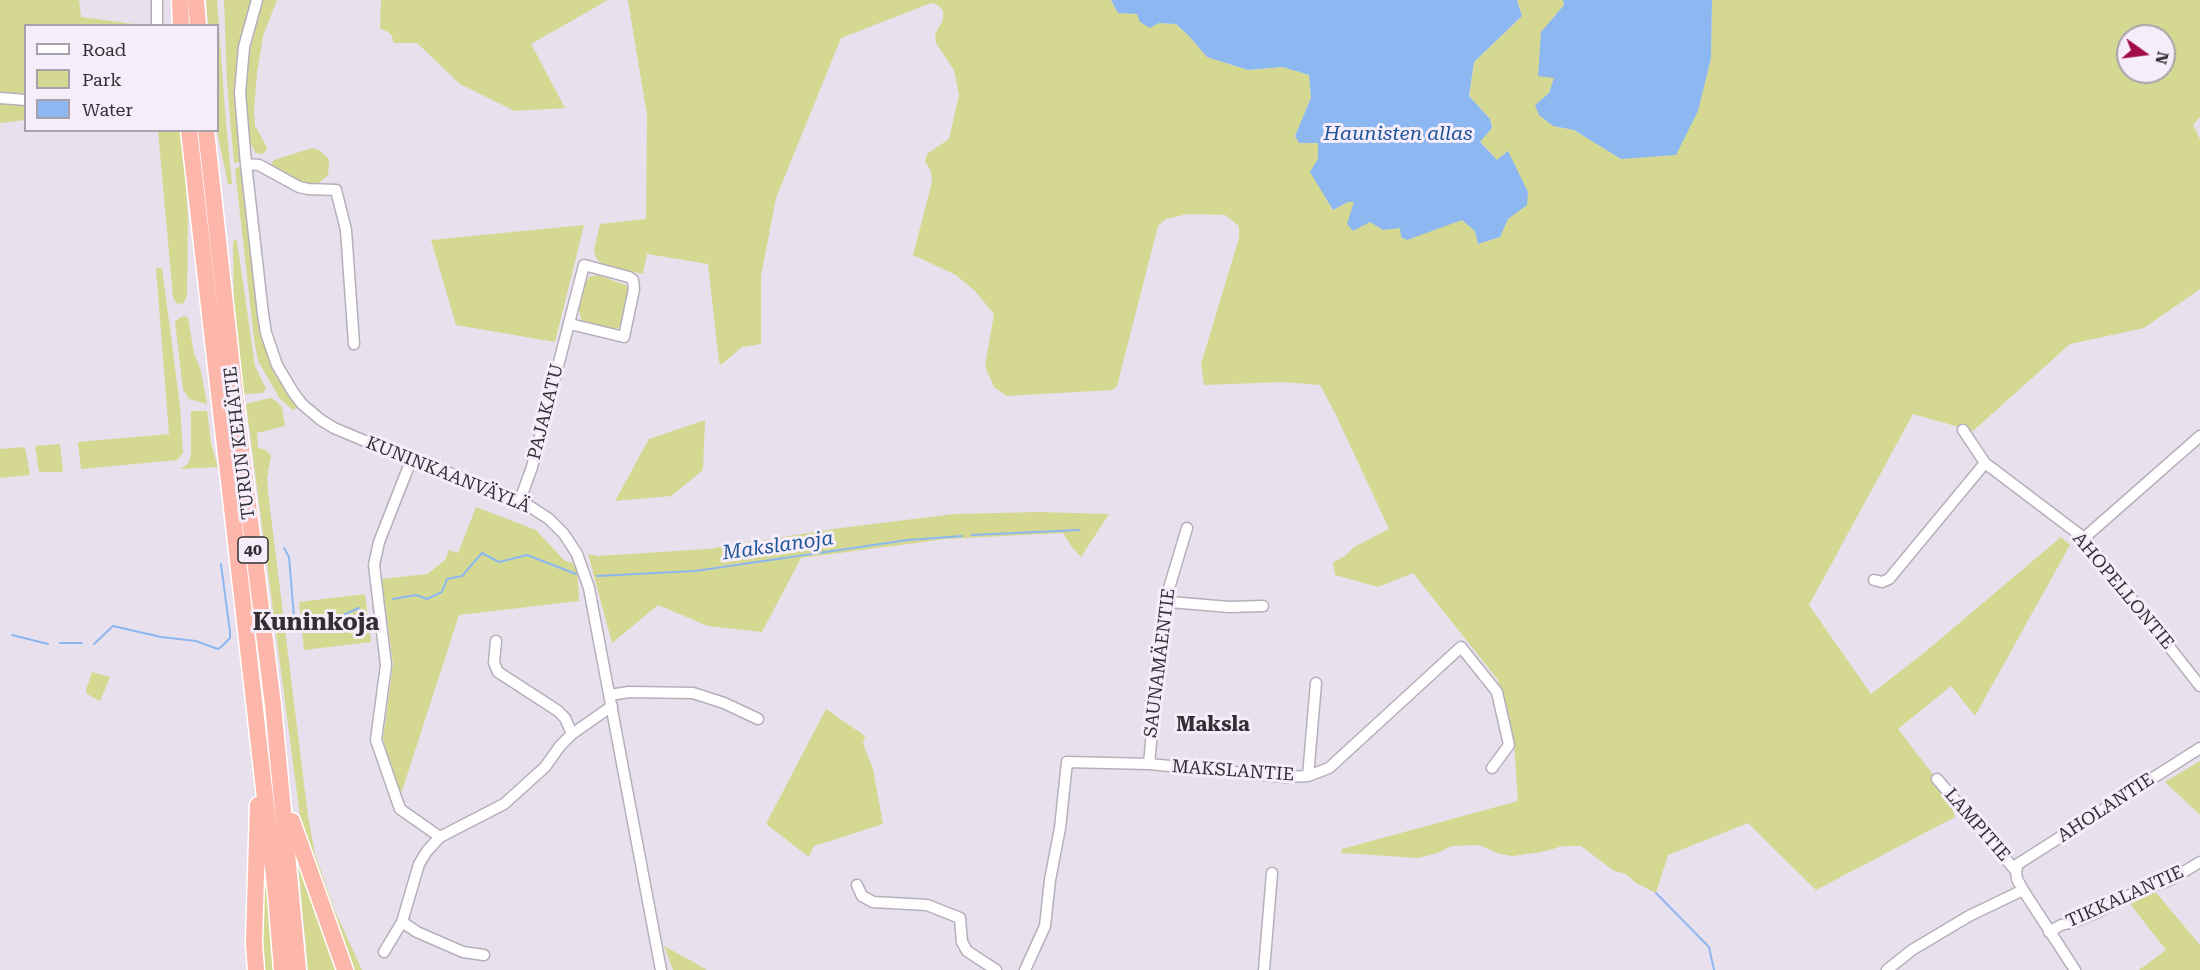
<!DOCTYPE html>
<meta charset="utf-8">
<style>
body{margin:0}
#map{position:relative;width:2200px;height:970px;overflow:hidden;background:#e8e0ed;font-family:"Roboto Serif",serif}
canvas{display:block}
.legend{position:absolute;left:24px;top:24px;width:195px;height:108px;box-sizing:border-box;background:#f5edfa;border:2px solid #a7a1ab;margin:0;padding:8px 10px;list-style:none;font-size:18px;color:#322f34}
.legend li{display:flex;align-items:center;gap:12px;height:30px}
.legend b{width:30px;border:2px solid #a7a1ab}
.north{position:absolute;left:2116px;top:24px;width:60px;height:60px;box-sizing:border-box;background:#f5edfa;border:2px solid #a7a1ab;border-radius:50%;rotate:104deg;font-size:16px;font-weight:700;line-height:24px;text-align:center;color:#322f34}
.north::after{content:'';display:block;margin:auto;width:21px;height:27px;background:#a20a49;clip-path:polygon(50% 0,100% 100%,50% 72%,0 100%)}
</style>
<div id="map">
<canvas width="2200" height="970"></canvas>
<ul class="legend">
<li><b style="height:8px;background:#fff"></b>Road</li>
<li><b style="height:16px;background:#d4d891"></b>Park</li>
<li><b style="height:16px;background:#8cb7f0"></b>Water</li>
</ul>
<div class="north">N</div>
</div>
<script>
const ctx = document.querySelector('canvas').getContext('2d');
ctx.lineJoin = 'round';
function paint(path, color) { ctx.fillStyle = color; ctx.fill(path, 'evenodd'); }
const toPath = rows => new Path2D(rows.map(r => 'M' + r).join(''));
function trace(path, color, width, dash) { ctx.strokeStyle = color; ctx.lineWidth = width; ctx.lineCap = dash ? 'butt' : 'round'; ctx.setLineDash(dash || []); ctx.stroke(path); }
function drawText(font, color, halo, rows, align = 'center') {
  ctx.font = font + ' "Roboto Serif",serif'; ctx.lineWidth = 6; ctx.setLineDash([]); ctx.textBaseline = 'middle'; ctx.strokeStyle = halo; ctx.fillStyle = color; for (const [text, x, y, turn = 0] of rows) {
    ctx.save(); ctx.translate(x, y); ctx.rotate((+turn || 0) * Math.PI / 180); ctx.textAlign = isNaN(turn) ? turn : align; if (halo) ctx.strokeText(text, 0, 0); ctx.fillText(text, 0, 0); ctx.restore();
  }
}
paint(toPath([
 [0,0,79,0,81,17,149,26,26,26,25,120,0,123],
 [206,0,217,0,226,124,232,184,228,184,217,131,218,26,208,25],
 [224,0,252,0,241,35,235,80,241,162,234,163,227,82],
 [262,0,277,0,263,36,257,74,254,109,255,126,267,147,265,153,260,154,256,153,250,143,247,117,245,72],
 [381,0,608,0,531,44,565,108,515,111,460,84,417,43,394,43,391,34,380,28],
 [628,0,1111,0,1118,13,1137,14,1159,23,1176,24,1189,36,1207,57,1248,70,1283,67,1309,75,1311,98,1295,136,1300,143,1318,143,1319,159,1332,210,1348,202,1354,202,1370,222,1383,230,1462,220,1475,231,1478,244,1500,237,1508,219,1508,151,1497,160,1480,141,1492,128,1490,119,1469,96,1474,62,1522,16,1517,0,1563,0,1564,5,1541,32,1555,78,1549,93,1535,105,1553,126,1574,130,1621,159,1705,82,1711,58,1712,0,2200,0,2200,117,2193,125,2200,139,2200,289,2144,328,2070,344,1973,431,1913,414,1809,605,1871,694,1925,652,2061,537,2070,545,1975,716,1951,686,1898,729,1948,794,1955,817,1816,890,1748,823,1668,855,1656,893,1636,883,1626,874,1614,871,1581,846,1563,846,1542,852,1513,856,1500,854,1479,845,1452,846,1437,853,1418,858,1341,853,1342,849,1518,801,1514,743,1498,680,1413,573,1378,587,1335,575,1333,562,1345,556,1354,547,1389,529,1336,415,1320,385,1283,382,1204,385,1201,364,1239,238,1239,226,1225,215,1188,214,1166,219,1158,226,1117,386,1112,390,1007,396,994,387,985,366,994,314,975,291,956,275,913,255,932,182,931,171,925,161,927,154,949,139,959,95,954,70,936,43,935,34,943,20,943,11,938,5,931,3,841,38,776,198,761,276,761,344,742,347,721,365,719,361,708,264,647,254,643,274,602,264,596,258,594,250,600,224,646,219,647,115],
 [2128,36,2164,36,2164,72,2128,72],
 [158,131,182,131,188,220,187,296,183,304,176,303,173,297],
 [312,148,319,150,328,158,329,162,328,175,320,182,315,184,302,184,270,165,274,160],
 [241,166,261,338,275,374,297,407,293,410,280,399,258,361,254,339,235,169],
 [584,225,555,342,456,325,431,240],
 [235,240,237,241,255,366,266,389,262,393,244,394,234,319,233,241],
 [156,268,162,268,180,406,183,453,177,460,81,469,78,442,169,434],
 [598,275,626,285,630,294,625,318,618,328,609,329,589,324,581,319,579,310,584,286,589,277],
 [186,316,188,318,194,353,201,371,207,404,189,399,183,389,175,322,179,318],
 [270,398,275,400,282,407,285,426,257,433,258,448,264,449,271,455,267,478,268,492,308,816,315,854,334,909,362,970,350,970,309,854,300,816,246,404],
 [191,411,207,411,211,443,218,467,180,469,188,464,191,455],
 [705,420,703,470,671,496,615,501,649,439],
 [60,444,63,472,39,472,35,446],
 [25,447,30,475,0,478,0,449],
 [476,507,536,530,564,560,577,565,579,601,459,615,401,794,383,739,393,664,382,579,427,574,445,560,449,550,458,553],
 [1039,512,1109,514,1081,557,1072,547,1063,533,946,539,801,558,762,632,708,626,658,605,612,643,588,554,597,556,708,549,833,529,954,514],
 [365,594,371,642,304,650,299,602],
 [92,672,110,677,100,701,87,694,86,690],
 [826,709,865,736,863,744,873,769,883,824,814,846,809,857,766,824],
 [2200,761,2200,815,2165,782],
 [263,848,271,940,274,970,262,970],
 [297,855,338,970,308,970],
 [2153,889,2200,945,2200,970,2139,970,2166,950,2127,900],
 [664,946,697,964,707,970,673,970]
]), '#d4d891');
paint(toPath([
 [1111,0,1517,0,1522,16,1474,62,1469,96,1490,119,1492,128,1480,142,1497,160,1508,151,1528,192,1527,205,1508,219,1500,237,1478,244,1475,231,1462,220,1407,240,1401,237,1400,228,1383,230,1370,222,1353,231,1347,224,1354,202,1348,202,1333,210,1310,172,1318,159,1318,143,1299,143,1295,136,1311,98,1309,75,1283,67,1248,70,1207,57,1189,36,1176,24,1159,23,1150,28,1140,22,1137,14,1118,13],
 [1563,0,1712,0,1711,58,1698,111,1676,155,1621,159,1574,130,1553,126,1539,115,1535,105,1549,93,1554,78,1538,76,1541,32,1564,5]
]), '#8cb7f0');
trace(toPath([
 [972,535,1079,530],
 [284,548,289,557,294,617,311,629,359,608],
 [597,576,695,571,908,540,962,536],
 [393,599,416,595,427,599,442,592,447,579,462,576,482,553,499,562,527,555,576,574],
 [12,635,48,644],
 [60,643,82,643],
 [94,644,113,626,161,637,196,641,218,649,221,647,230,638,230,632,221,564],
 [1656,893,1709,947,1714,970]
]), '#8cb7f0', 2);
const minor = toPath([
 [257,0,244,47,240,93,246,164,263,314,266,333,277,365,293,392,302,404,321,420,334,428,365,441,520,500,549,519,564,534,577,554,589,588,661,970],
 [157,26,157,0],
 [0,98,26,100],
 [246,164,259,165,299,187,308,189,336,190,346,230,354,344],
 [1963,430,1985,463,2084,538,2200,686],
 [412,458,379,542,374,565,386,665,376,740,400,809,440,837],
 [520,500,532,467,584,265,629,277,633,280,634,289,624,337,570,324],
 [2084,538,2200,436],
 [1874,580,1882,582,1889,579,1985,463],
 [1164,605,1170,602,1229,607,1263,606],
 [496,641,494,663,498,672,558,711,565,718,572,734],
 [610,695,629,692,693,693,724,703,758,719],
 [1149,764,1164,605,1187,528],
 [1308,776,1316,683],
 [1937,779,2016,871],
 [2016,871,2018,864,2200,748],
 [2016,871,2017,879,2023,890,2075,970],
 [857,885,862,896,873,902,927,905,960,918,962,942,967,951,996,970],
 [402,922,417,932,463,952,484,955],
 [2049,932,2061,925,2074,922,2098,912,2130,895,2170,880,2200,862],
 [384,952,402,922,419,864,427,851,440,837,504,804,545,767,560,746,572,734,612,706],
 [1025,970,1045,926,1050,880,1060,828,1067,762,1149,764,1285,777,1308,776,1329,768,1461,647,1497,692,1509,745,1492,768],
 [1264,970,1272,873],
 [1887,970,1912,950,1969,916,2023,890]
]);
const highway = toPath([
 [180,0,181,26],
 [196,0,198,26],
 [189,130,276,894,282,970],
 [206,130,238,423,273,705,298,970],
 [292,821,345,970],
 [256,970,254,943,258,805]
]);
trace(minor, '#b6afbb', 13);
trace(highway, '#fff', 19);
trace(minor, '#fff', 10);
trace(highway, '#fcb6aa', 16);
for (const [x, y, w] of [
 [253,550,30]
]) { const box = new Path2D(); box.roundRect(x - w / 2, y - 13, w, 26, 4.5); ctx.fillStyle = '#f5edfa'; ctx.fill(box); trace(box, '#322f34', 1.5); }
drawText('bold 16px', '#322f34', null, [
 ["40",253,550]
]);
drawText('18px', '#322f34', '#f5edfa', [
 ["PAJAKATU",546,412,-76],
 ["TURUN KEHÄTIE",240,443,-97],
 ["KUNINKAANVÄYLÄ",448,475,22],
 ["AHOPELLONTIE",2123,591,50],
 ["SAUNAMÄENTIE",1160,663,-83],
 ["MAKSLANTIE",1233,771,4],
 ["AHOLANTIE",2106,808,-33],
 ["LAMPITIE",1977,825,49],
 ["TIKKALANTIE",2125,897,-24]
]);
drawText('italic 20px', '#1e5498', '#f5edfa', [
 ["Haunisten allas",1398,134],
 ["Makslanoja",778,546,-8]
]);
drawText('bold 20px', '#322f34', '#f5edfa', [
 ["Maksla",1213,725]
]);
drawText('bold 24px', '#322f34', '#f5edfa', [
 ["Kuninkoja",316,623]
]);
</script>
